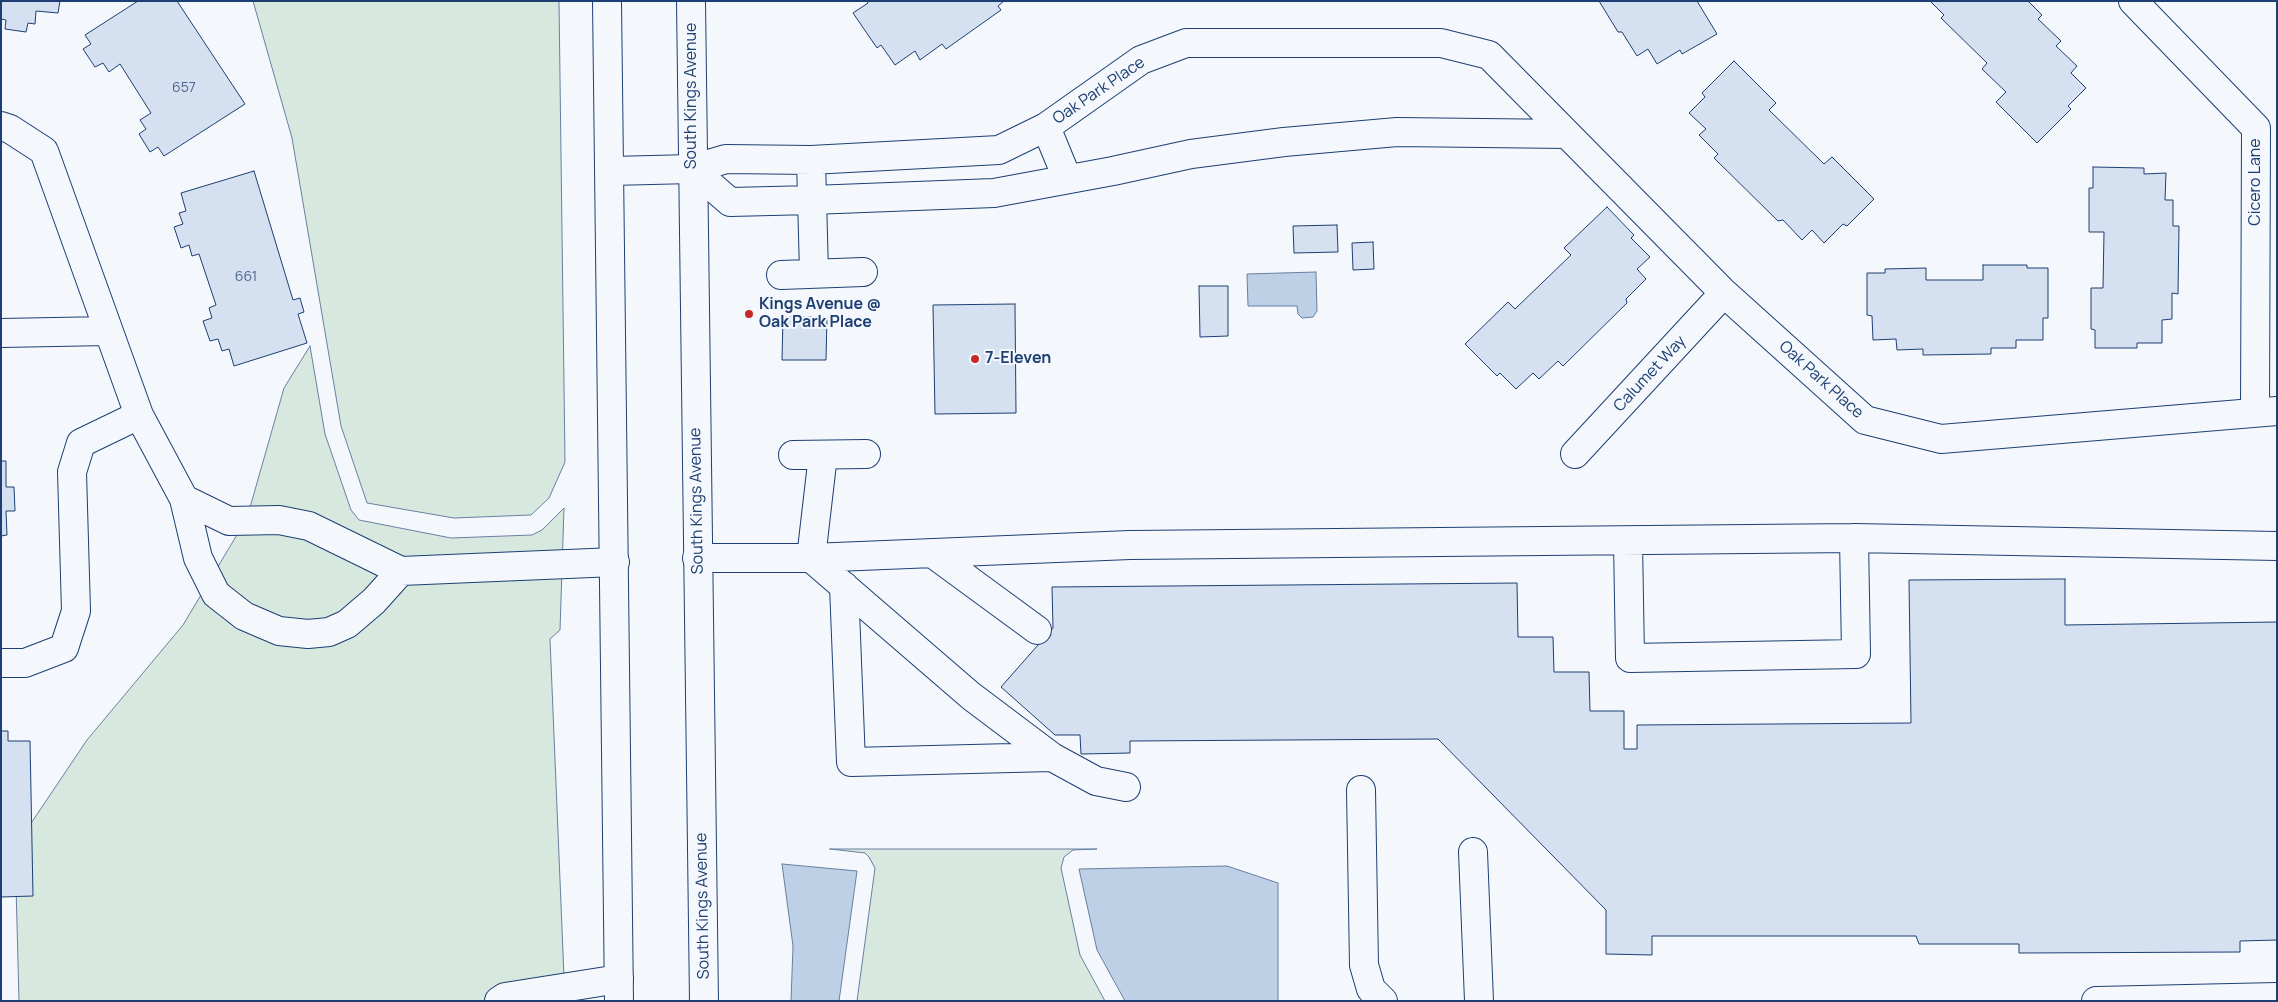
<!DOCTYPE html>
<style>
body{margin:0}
#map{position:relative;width:2278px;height:1002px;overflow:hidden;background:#f4f7fb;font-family:Manrope,sans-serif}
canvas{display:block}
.frame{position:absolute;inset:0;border:2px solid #1d3f73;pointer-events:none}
</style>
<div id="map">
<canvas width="2278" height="1002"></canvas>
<div class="frame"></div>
</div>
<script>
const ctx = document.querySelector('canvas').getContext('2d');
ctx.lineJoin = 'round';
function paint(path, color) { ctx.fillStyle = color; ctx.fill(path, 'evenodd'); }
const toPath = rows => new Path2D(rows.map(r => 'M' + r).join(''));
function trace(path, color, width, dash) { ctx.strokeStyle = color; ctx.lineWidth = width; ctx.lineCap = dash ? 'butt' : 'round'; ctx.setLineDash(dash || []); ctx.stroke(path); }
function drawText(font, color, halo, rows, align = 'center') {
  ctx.font = font + ' Manrope,sans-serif'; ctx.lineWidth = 4; ctx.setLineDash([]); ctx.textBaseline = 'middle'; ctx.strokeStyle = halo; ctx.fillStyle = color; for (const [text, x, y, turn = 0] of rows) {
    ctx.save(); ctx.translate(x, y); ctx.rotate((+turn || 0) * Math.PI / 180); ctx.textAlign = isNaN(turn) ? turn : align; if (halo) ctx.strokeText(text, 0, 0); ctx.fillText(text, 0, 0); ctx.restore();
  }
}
const green = toPath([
 [253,1,559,1,565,462,549,498,531,515,454,518,367,503,341,426,292,138,253,1],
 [310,346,325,434,351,510,359,520,451,538,532,535,542,530,564,508,560,630,550,639,565,1001,19,1001,15,847,87,740,183,625,247,518,284,388,310,346],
 [830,849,1097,849,1073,850,1064,857,1061,868,1080,955,1105,1001,857,1001,875,868,869,857,865,853,830,849]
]);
paint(green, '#d7e8df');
trace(green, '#687fa3', 1);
const water = toPath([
 [1316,272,1317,311,1313,317,1302,318,1298,314,1297,306,1248,306,1247,274,1316,272],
 [782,864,857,871,839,1001,791,1001,793,946,782,864],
 [1227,866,1278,883,1278,1001,1125,1001,1097,950,1079,869,1227,866]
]);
paint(water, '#bed0e5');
trace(water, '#687fa3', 1);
const building = toPath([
 [1,1,60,1,58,13,36,11,35,24,28,23,26,32,5,29,6,20,1,19,1,1],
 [138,1,177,1,245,104,164,156,158,147,150,152,139,134,146,129,140,120,151,113,120,64,109,72,103,63,95,67,83,49,91,44,85,35,138,1],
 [867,1,1004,1,998,6,1001,10,946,49,942,44,920,60,915,51,895,65,881,45,877,48,853,13,868,3,867,1],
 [1599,1,1697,1,1717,34,1682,54,1680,50,1657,64,1648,49,1637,56,1622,32,1618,32,1599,1],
 [1930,1,2028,1,2042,15,2038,19,2061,41,2056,46,2077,66,2071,73,2086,88,2068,106,2071,109,2037,143,1996,102,2006,92,1982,69,1987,63,1941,18,1944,15,1930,1],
 [1734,61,1776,103,1769,110,1824,164,1832,157,1874,199,1847,226,1843,224,1824,243,1812,230,1802,240,1783,220,1778,221,1714,158,1718,154,1699,135,1706,129,1689,113,1705,97,1702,93,1734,61],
 [2093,167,2144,168,2144,174,2166,173,2165,200,2173,200,2173,226,2179,226,2178,294,2172,293,2172,319,2162,320,2162,343,2137,343,2137,348,2095,348,2095,330,2091,329,2091,288,2103,288,2104,232,2089,232,2089,188,2093,188,2093,167],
 [254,171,293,300,300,298,304,312,298,314,307,343,234,366,229,349,222,351,218,339,210,341,203,321,212,318,209,308,216,305,199,254,192,256,189,245,181,248,174,227,183,224,179,213,186,211,181,193,254,171],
 [1607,207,1634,235,1631,238,1650,257,1637,269,1646,279,1626,299,1627,303,1563,366,1558,361,1539,379,1533,373,1516,389,1500,373,1497,376,1465,344,1508,302,1515,309,1571,255,1564,248,1607,207],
 [1337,225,1338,252,1294,253,1293,226,1337,225],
 [1373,242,1374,269,1353,270,1352,243,1373,242],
 [1983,265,2027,265,2027,268,2048,268,2048,318,2043,318,2043,340,2016,340,2016,348,1991,348,1991,354,1923,355,1923,349,1897,350,1896,339,1873,340,1872,316,1867,315,1867,273,1885,273,1885,269,1926,268,1926,280,1983,280,1983,265],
 [1199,286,1228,286,1228,336,1200,337,1199,286],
 [1015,304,1016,413,935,414,933,305,1015,304],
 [783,317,827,317,826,360,782,360,783,317],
 [1,461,6,461,6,487,14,487,15,511,6,511,7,535,1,536,1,461],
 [2065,579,2065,625,2277,622,2277,940,2240,941,2240,952,2019,953,2019,944,1919,944,1916,936,1652,936,1652,955,1606,954,1606,910,1438,739,1130,741,1130,753,1081,754,1080,735,1055,735,1001,687,1053,628,1052,587,1517,583,1518,637,1553,637,1554,672,1589,672,1590,711,1624,711,1624,749,1637,749,1637,725,1911,723,1909,580,2065,579],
 [1,731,8,731,8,741,30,741,33,896,1,897,1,731]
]);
paint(building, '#d5e0f0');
trace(building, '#1d3f73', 1);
const minor = toPath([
 [2133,1,2256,128,2255,412],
 [1,126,10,129,44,151,139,415,184,499,198,558,216,594,244,616,279,631,308,634,329,632,347,624,374,601,401,571],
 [1046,127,1067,178],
 [811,160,814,273],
 [692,169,730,202,812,200,994,193,1113,171,1191,154,1284,142,1397,132,1567,134],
 [611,171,692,169,726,159,811,160,999,150,1046,127,1141,60,1186,43,1441,43,1489,55,1724,293,1865,420,1941,439,2277,411],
 [781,275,863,272],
 [1,333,108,331],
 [1575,454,1724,293],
 [793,455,866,454],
 [823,455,811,558,1130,545,1854,538,2277,546],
 [184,499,229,521,279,520,309,526,401,571,615,562],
 [1628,541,1630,658,1856,654,1854,538],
 [932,553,1037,630],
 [697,558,811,558,971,696,1052,757,1096,781,1126,787],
 [844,586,851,762,1052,757],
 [1,663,25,663,64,648,76,611,72,472,81,443,139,415],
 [1361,790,1364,965,1371,989,1383,1001],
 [1473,852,1479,1001],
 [499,1001,505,997,619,979],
 [2096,1001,2277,997]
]);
const major = toPath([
 [607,1,619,1001],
 [691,1,704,1001]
]);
trace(minor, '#1d3f73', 30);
trace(major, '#1d3f73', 30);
trace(minor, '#f4f7fb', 28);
trace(major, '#f4f7fb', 28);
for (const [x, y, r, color] of [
 [749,314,5,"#c62828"],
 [975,359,5,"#c62828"]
]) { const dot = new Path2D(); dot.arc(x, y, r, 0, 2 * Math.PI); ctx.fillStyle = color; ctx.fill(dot); trace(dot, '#f4f7fb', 2); }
drawText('14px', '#4b6792', null, [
 ["657",184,88],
 ["661",246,277]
]);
drawText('16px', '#1d3f73', '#f4f7fb', [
 ["Oak Park Place",1099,91,-34],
 ["South Kings Avenue",692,96,-90],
 ["Cicero Lane",2256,182,-90],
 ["Calumet Way",1650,374,-47],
 ["Oak Park Place",1821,380,42],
 ["South Kings Avenue",697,501,-91],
 ["South Kings Avenue",703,906,-91]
]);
drawText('bold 16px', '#1d3f73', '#f4f7fb', [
 ["Kings Avenue @",759,305],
 ["Oak Park Place",759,323],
 ["7-Eleven",985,359]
], 'left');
</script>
